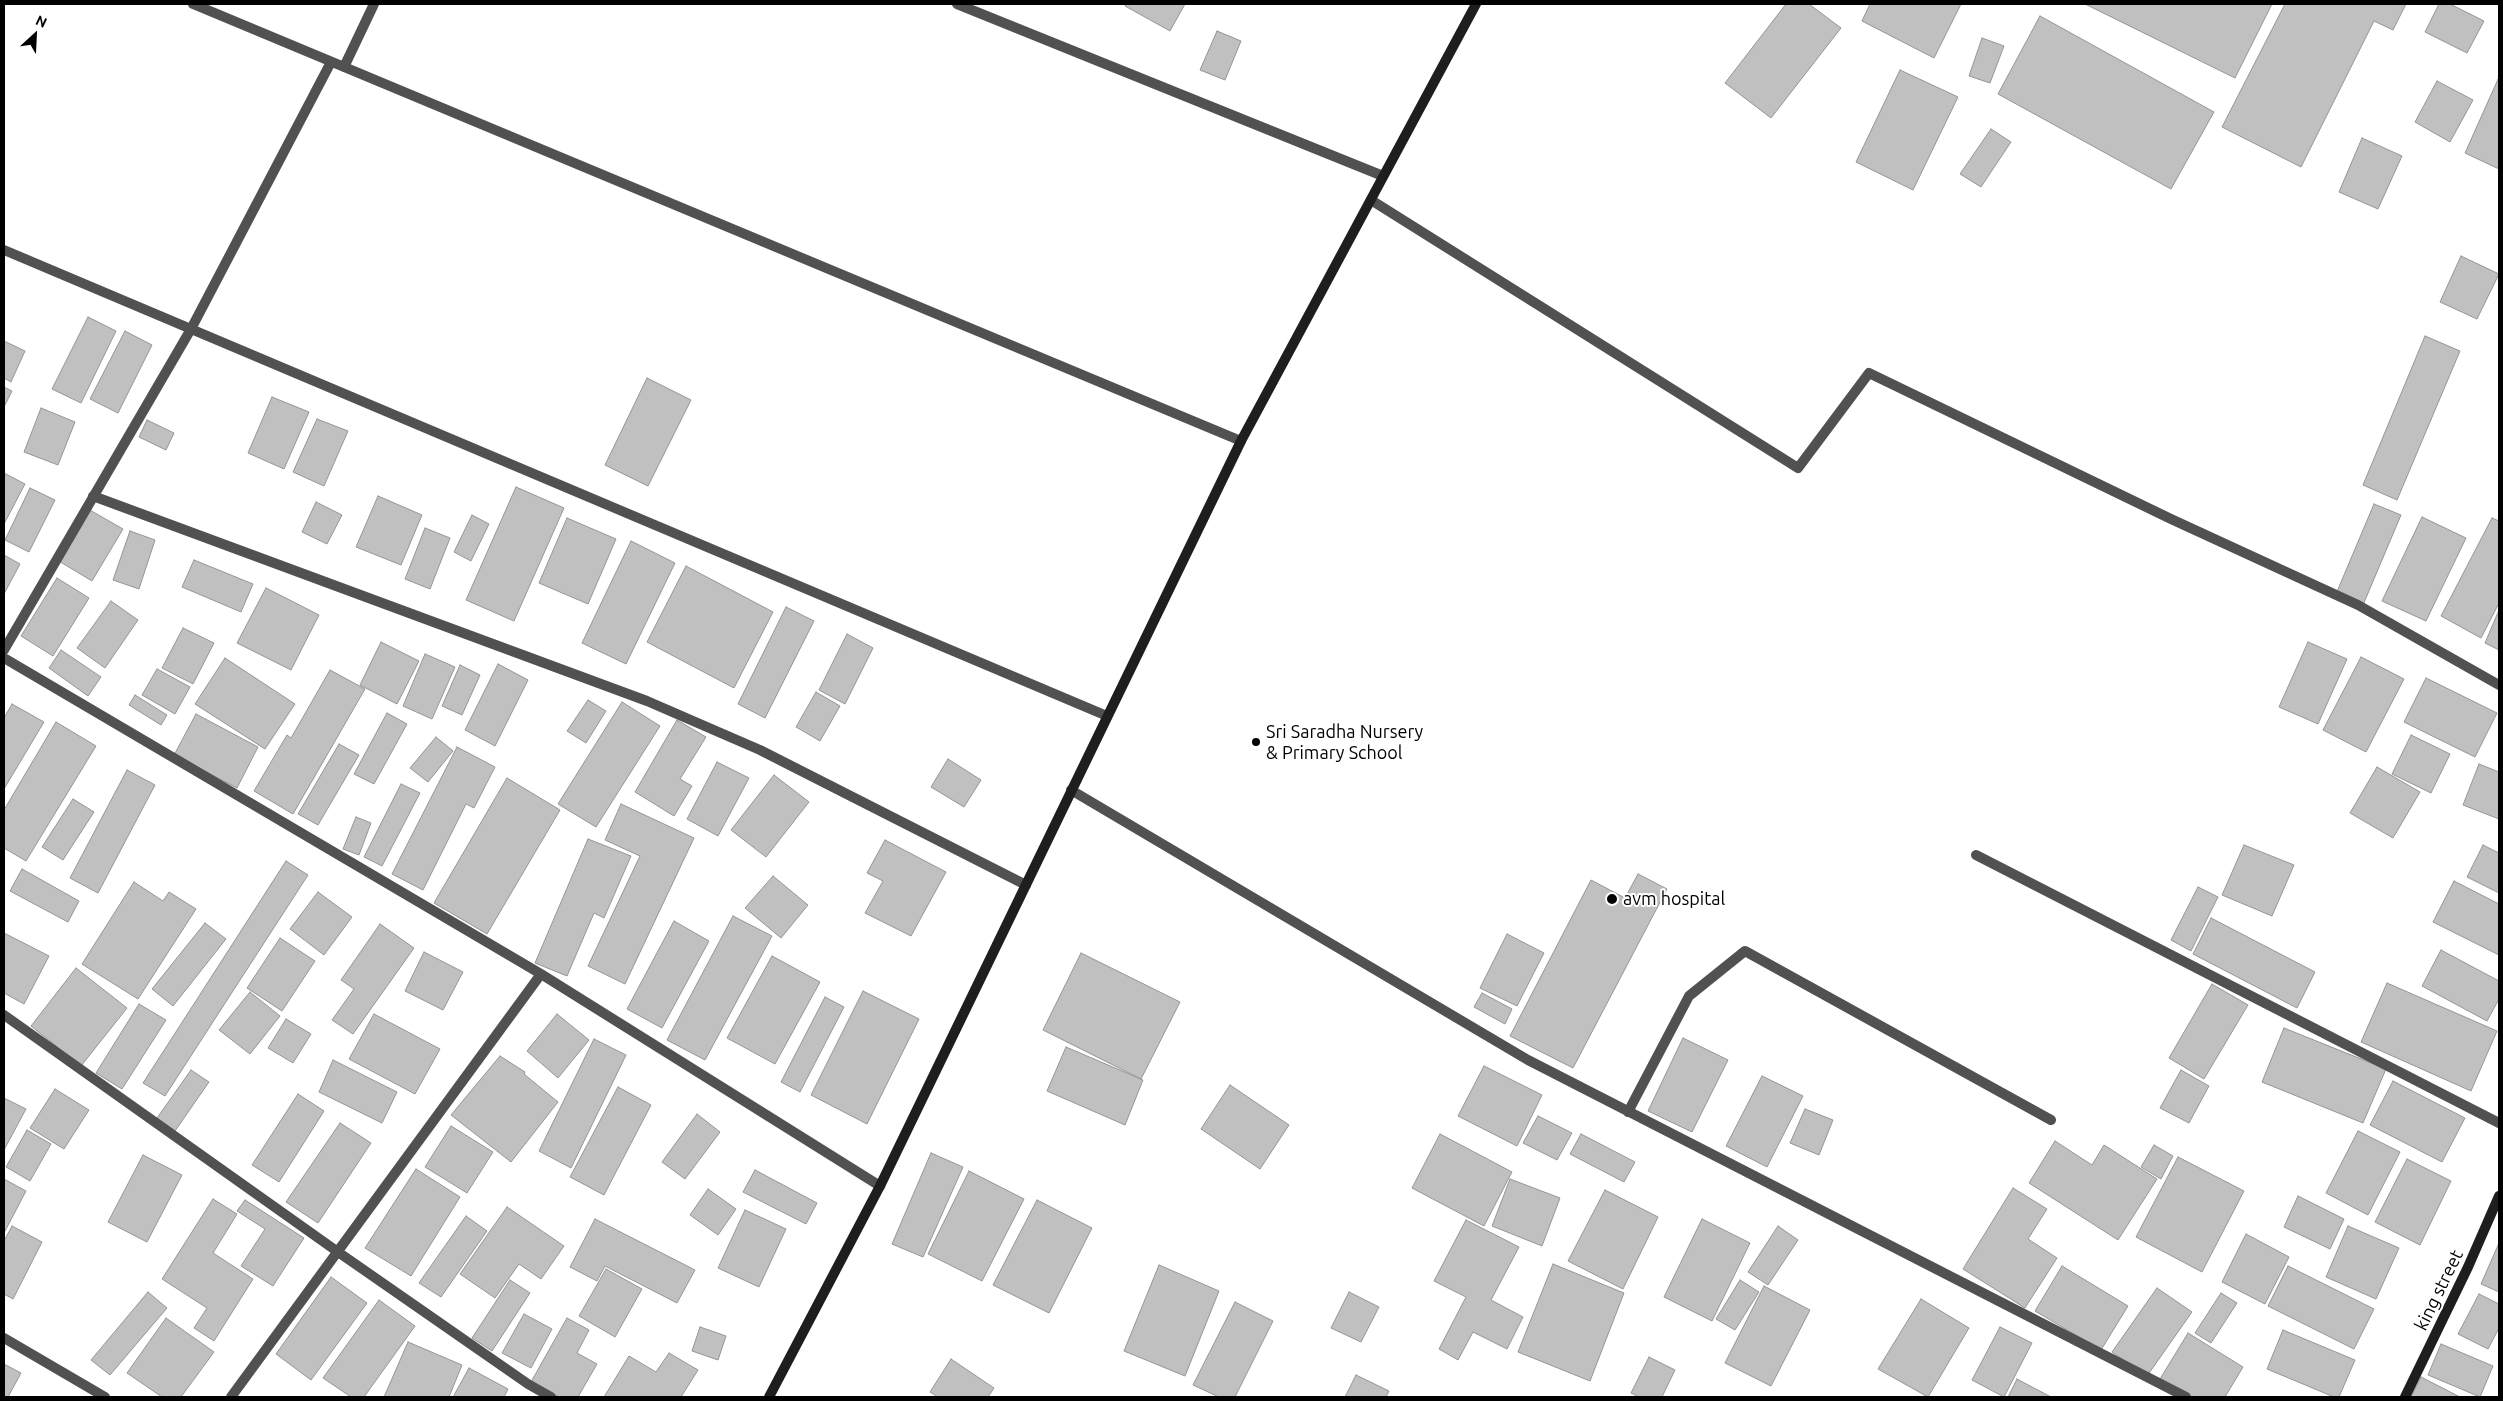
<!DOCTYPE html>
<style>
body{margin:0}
#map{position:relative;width:2503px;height:1401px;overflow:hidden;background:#fff;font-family:Ubuntu,sans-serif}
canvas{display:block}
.frame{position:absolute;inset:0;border:5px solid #000;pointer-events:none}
.north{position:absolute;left:10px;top:10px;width:50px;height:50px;-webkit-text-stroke:4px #fff;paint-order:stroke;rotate:25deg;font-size:14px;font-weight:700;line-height:20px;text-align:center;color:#000}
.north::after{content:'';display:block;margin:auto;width:18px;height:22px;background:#000;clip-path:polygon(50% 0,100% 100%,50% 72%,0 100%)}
</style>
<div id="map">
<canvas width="2503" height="1401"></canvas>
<div class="frame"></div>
<div class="north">N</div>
</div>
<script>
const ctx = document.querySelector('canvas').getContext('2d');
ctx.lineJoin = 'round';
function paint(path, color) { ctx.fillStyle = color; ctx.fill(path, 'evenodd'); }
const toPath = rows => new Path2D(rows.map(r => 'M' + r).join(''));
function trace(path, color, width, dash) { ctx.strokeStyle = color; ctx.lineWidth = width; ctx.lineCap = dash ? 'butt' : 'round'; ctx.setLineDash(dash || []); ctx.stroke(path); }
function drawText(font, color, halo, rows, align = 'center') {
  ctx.font = font + ' Ubuntu,sans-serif'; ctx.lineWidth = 4; ctx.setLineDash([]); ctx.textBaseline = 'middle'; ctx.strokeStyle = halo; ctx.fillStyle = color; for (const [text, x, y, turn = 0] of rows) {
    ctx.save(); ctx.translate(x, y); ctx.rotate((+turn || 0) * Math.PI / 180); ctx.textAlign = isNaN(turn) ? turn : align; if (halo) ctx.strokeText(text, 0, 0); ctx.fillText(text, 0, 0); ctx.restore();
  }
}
const building = toPath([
 [1126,4,1185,4,1170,31,1125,6,1126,4],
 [1786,4,1809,4,1841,28,1771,118,1725,83,1786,4],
 [1870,4,1961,4,1934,58,1862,21,1870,4],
 [2085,4,2272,4,2235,78,2085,4],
 [2285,4,2406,4,2393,30,2374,21,2301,167,2222,127,2285,4],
 [2439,4,2450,4,2484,21,2467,53,2425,32,2439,4],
 [2040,16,2214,112,2171,189,1998,94,2040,16],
 [1217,31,1241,41,1225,80,1200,70,1217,31],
 [1982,38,2004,46,1990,83,1969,76,1982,38],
 [1900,70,1958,97,1913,190,1856,162,1900,70],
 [2499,77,2499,169,2465,153,2499,77],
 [2437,81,2473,100,2450,142,2415,122,2437,81],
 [1991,129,2011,142,1981,187,1960,174,1991,129],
 [2362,138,2402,156,2378,209,2339,192,2362,138],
 [2461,256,2499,274,2477,319,2440,302,2461,256],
 [88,317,116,331,81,403,52,389,88,317],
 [125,331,152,345,118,413,90,399,125,331],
 [2425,336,2460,351,2397,500,2363,485,2425,336],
 [4,341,25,351,11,382,4,378,4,341],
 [647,378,691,400,648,486,605,465,647,378],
 [4,387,12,391,4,407,4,387],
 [272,397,309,412,284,469,248,453,272,397],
 [41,408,75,422,58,465,24,452,41,408],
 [317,419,348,431,324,486,293,472,317,419],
 [147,420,174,433,166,450,139,437,147,420],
 [4,473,25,484,4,524,4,473],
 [516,487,564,508,514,621,466,600,516,487],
 [30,488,55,500,29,552,5,540,30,488],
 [378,496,422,515,401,565,356,547,378,496],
 [316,502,342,515,327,544,302,532,316,502],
 [2374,504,2401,515,2363,605,2336,594,2374,504],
 [88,509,123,529,92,581,57,560,88,509],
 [472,515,489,524,471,561,454,552,472,515],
 [2422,517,2466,538,2426,621,2382,601,2422,517],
 [567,518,616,539,588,604,539,583,567,518],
 [2492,518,2499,521,2499,603,2481,638,2441,616,2492,518],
 [425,528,450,538,430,589,405,579,425,528],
 [130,531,155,540,139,589,113,580,130,531],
 [631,541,675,563,626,664,582,643,631,541],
 [4,555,20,564,4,594,4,555],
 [194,560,253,584,241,612,182,587,194,560],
 [686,566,773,612,734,688,647,642,686,566],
 [57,578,89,598,53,656,21,636,57,578],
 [266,588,319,615,291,670,237,643,266,588],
 [111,601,138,620,105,668,77,648,111,601],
 [786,607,814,621,765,718,738,704,786,607],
 [2499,610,2499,650,2485,643,2499,610],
 [183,628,214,643,193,684,162,668,183,628],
 [847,634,873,648,845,704,819,690,847,634],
 [381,642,419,661,397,704,360,685,381,642],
 [2308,642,2347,659,2318,724,2279,707,2308,642],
 [61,650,101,677,88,696,49,668,61,650],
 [425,654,455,667,432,719,403,706,425,654],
 [2361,657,2404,679,2366,752,2323,730,2361,657],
 [225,658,295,704,265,749,195,704,225,658],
 [498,664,528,680,495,746,465,730,498,664],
 [460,665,480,675,462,715,442,706,460,665],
 [157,669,190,687,175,714,142,695,157,669],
 [330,670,365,689,293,814,254,791,287,735,291,738,330,670],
 [2426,678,2497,713,2475,757,2404,722,2426,678],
 [816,692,840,706,820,741,796,727,816,692],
 [135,695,167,715,161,725,129,705,135,695],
 [588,700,606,711,586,743,567,731,588,700],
 [622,702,660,726,596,827,558,804,622,702],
 [12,704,44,722,4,789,4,718,12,704],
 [387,713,407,724,374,784,354,774,387,713],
 [196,714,258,747,237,788,174,755,196,714],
 [677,720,706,737,680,779,692,786,674,816,635,792,677,720],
 [56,722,96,746,26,861,4,848,4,810,56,722],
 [2411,735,2450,754,2431,793,2392,774,2411,735],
 [436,737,453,751,428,782,410,768,436,737],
 [339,744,359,755,318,825,298,814,339,744],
 [457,747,495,767,474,808,466,804,423,890,392,874,457,747],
 [948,759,981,780,964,807,931,787,948,759],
 [717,762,749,778,718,836,687,819,717,762],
 [2479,764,2499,772,2499,819,2463,805,2479,764],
 [2377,767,2420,792,2393,838,2350,813,2377,767],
 [127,770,155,785,98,893,70,878,127,770],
 [774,775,809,802,766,857,731,830,774,775],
 [507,778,560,810,487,934,434,903,507,778],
 [401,784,420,793,382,866,364,857,401,784],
 [73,799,94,812,63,860,42,847,73,799],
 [621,804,694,838,625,984,588,966,640,856,605,840,621,804],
 [356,817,371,823,359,855,343,849,356,817],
 [588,839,631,856,604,918,594,913,567,976,535,963,588,839],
 [885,840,946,872,911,936,865,913,883,881,867,873,885,840],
 [2244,845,2294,865,2272,916,2222,895,2244,845],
 [2483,845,2499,853,2499,893,2467,877,2483,845],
 [286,861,308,875,165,1096,143,1083,286,861],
 [22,869,79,901,68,922,10,891,22,869],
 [1638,874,1667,889,1573,1068,1510,1036,1591,880,1625,898,1638,874],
 [773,876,808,905,781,938,745,908,773,876],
 [2454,881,2499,904,2499,955,2433,922,2454,881],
 [134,882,163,901,169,892,196,909,138,999,82,964,134,882],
 [2198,887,2218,897,2191,951,2171,940,2198,887],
 [318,892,352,917,324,955,290,929,318,892],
 [733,916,772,936,705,1060,667,1040,733,916],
 [2211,918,2315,972,2297,1008,2193,954,2211,918],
 [674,921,709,941,662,1028,627,1009,674,921],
 [205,923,226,939,173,1006,152,989,205,923],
 [380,924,414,948,353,1034,332,1020,354,989,341,980,380,924],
 [4,933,49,956,24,1004,4,993,4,933],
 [1507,934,1544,953,1517,1006,1480,988,1507,934],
 [280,938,315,961,282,1011,247,988,280,938],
 [2441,950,2499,981,2499,999,2487,1021,2422,986,2441,950],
 [424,952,463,972,443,1010,405,991,424,952],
 [1081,953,1180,1002,1141,1079,1043,1030,1081,953],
 [772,956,820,982,775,1064,727,1038,772,956],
 [76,968,127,1008,81,1066,31,1026,76,968],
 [2387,983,2497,1031,2471,1091,2361,1042,2387,983],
 [2212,984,2248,1005,2204,1079,2169,1058,2212,984],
 [863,991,919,1019,867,1124,811,1095,863,991],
 [250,992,280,1016,250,1054,219,1030,250,992],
 [1482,993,1512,1009,1505,1024,1474,1007,1482,993],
 [825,997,844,1007,800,1092,781,1082,825,997],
 [139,1004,166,1020,122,1089,96,1073,139,1004],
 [374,1014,440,1049,415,1094,349,1059,374,1014],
 [557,1014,589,1040,558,1078,527,1051,557,1014],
 [286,1019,311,1034,293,1063,268,1048,286,1019],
 [2284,1028,2386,1069,2363,1123,2262,1082,2284,1028],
 [1683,1038,1728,1060,1692,1132,1648,1111,1683,1038],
 [594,1039,626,1055,571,1168,539,1151,594,1039],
 [1066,1047,1143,1080,1125,1125,1047,1091,1066,1047],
 [500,1056,525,1072,524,1074,558,1102,511,1162,451,1115,500,1056],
 [333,1060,397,1092,382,1123,319,1092,333,1060],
 [1484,1066,1542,1095,1517,1146,1458,1116,1484,1066],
 [191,1070,209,1082,175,1131,157,1118,191,1070],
 [2181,1070,2209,1086,2189,1123,2160,1108,2181,1070],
 [1762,1076,1803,1096,1767,1167,1726,1146,1762,1076],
 [2393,1081,2465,1118,2442,1162,2370,1125,2393,1081],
 [1230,1085,1289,1125,1260,1169,1201,1129,1230,1085],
 [618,1087,651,1105,604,1195,570,1177,618,1087],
 [55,1089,89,1110,64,1149,30,1128,55,1089],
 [298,1094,324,1111,279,1182,252,1165,298,1094],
 [4,1098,26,1109,4,1150,4,1098],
 [1805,1109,1833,1120,1819,1155,1790,1143,1805,1109],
 [697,1114,720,1132,685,1179,662,1162,697,1114],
 [1538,1116,1572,1133,1557,1160,1523,1143,1538,1116],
 [340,1123,371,1143,318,1223,286,1202,340,1123],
 [451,1126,493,1152,467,1193,425,1167,451,1126],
 [27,1130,51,1144,30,1181,6,1167,27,1130],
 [2358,1131,2400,1152,2368,1215,2326,1193,2358,1131],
 [1440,1134,1512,1172,1484,1226,1412,1188,1440,1134],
 [1581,1134,1635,1162,1624,1182,1570,1154,1581,1134],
 [2055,1141,2092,1165,2104,1145,2157,1179,2118,1240,2029,1183,2055,1141],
 [2154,1145,2173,1156,2161,1179,2141,1167,2154,1145],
 [931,1153,963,1167,923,1257,892,1244,931,1153],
 [143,1155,182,1175,147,1242,108,1222,143,1155],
 [2178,1157,2244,1191,2202,1272,2136,1237,2178,1157],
 [2407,1159,2451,1181,2420,1245,2375,1222,2407,1159],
 [416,1169,460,1197,411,1276,365,1248,416,1169],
 [755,1170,817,1203,806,1224,743,1192,755,1170],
 [969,1171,1024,1199,982,1281,928,1254,969,1171],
 [4,1179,26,1191,4,1233,4,1179],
 [1510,1179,1560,1198,1542,1246,1492,1226,1510,1179],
 [2013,1188,2047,1209,2028,1239,2057,1258,2025,1308,1963,1269,2013,1188],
 [708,1189,736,1209,718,1235,690,1215,708,1189],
 [1605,1190,1658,1217,1623,1289,1568,1261,1605,1190],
 [2298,1196,2344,1219,2330,1249,2284,1227,2298,1196],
 [213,1199,237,1214,213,1253,253,1279,214,1341,194,1328,207,1308,162,1279,213,1199],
 [245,1200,304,1238,273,1286,241,1266,265,1229,237,1211,245,1200],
 [1037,1200,1092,1228,1049,1313,993,1285,1037,1200],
 [507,1207,564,1246,541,1279,519,1264,495,1298,460,1274,507,1207],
 [745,1210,786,1229,759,1287,718,1268,745,1210],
 [466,1216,487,1231,441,1297,419,1283,466,1216],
 [595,1219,695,1270,677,1303,605,1266,597,1281,570,1267,595,1219],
 [1702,1219,1750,1243,1712,1321,1664,1297,1702,1219],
 [1466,1220,1519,1247,1491,1300,1523,1317,1507,1349,1473,1332,1458,1360,1439,1349,1466,1297,1434,1281,1466,1220],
 [12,1226,42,1242,13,1299,4,1294,4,1241,12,1226],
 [1778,1226,1798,1240,1768,1285,1748,1272,1778,1226],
 [2348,1226,2399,1248,2376,1299,2326,1277,2348,1226],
 [2246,1234,2289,1257,2265,1304,2222,1282,2246,1234],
 [2499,1243,2499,1292,2481,1284,2499,1243],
 [1553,1264,1624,1293,1590,1381,1518,1352,1553,1264],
 [1159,1265,1219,1291,1185,1376,1124,1351,1159,1265],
 [2062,1266,2128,1306,2101,1350,2035,1311,2062,1266],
 [2288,1266,2374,1309,2354,1349,2268,1306,2288,1266],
 [606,1269,642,1289,615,1337,579,1316,606,1269],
 [331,1277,367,1303,311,1380,276,1354,331,1277],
 [510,1280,530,1293,492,1351,472,1338,510,1280],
 [1740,1280,1759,1292,1735,1330,1716,1319,1740,1280],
 [1764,1286,1810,1310,1771,1386,1725,1363,1764,1286],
 [2157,1288,2192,1312,2147,1376,2112,1352,2157,1288],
 [148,1292,167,1308,110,1375,91,1360,148,1292],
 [1349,1292,1379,1307,1361,1342,1331,1328,1349,1292],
 [2221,1293,2237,1303,2211,1343,2195,1333,2221,1293],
 [2479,1294,2499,1304,2499,1328,2488,1349,2458,1334,2479,1294],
 [1921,1299,1969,1328,1928,1397,1878,1369,1921,1299],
 [379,1300,415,1326,364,1397,351,1397,323,1378,379,1300],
 [1235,1302,1273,1321,1235,1397,1219,1397,1193,1385,1235,1302],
 [524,1314,552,1329,531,1368,502,1353,524,1314],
 [166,1318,214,1352,181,1397,162,1397,127,1373,166,1318],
 [567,1318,589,1330,577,1353,597,1364,578,1397,559,1397,531,1382,567,1318],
 [700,1327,726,1336,718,1360,692,1351,700,1327],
 [2000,1327,2032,1343,2004,1397,1972,1380,2000,1327],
 [2283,1330,2355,1360,2339,1397,2334,1397,2267,1369,2283,1330],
 [2188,1333,2243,1367,2225,1397,2191,1397,2160,1379,2188,1333],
 [408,1342,462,1365,449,1397,384,1397,408,1342],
 [2441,1344,2493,1366,2480,1397,2428,1375,2441,1344],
 [669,1353,698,1370,681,1397,604,1397,629,1356,656,1372,669,1353],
 [1649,1357,1675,1370,1662,1397,1639,1397,1631,1393,1649,1357],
 [951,1359,994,1388,988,1397,938,1397,930,1392,951,1359],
 [4,1364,21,1373,8,1397,4,1397,4,1364],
 [469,1368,508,1389,504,1397,453,1397,469,1368],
 [1356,1375,1389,1391,1386,1397,1345,1397,1356,1375],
 [2421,1377,2460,1397,2411,1397,2421,1377],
 [2017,1379,2051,1397,2008,1397,2017,1379]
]);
paint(building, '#c0c0c0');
trace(building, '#959595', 1);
trace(toPath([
 [193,4,1241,441],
 [957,4,1383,176],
 [344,67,374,4],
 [1371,200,1798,468,1869,373,2171,519,2358,605,2499,685],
 [4,250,1107,716],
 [93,496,647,701,760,750,1026,885],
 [4,650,191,329,331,62],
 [4,658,541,974,880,1186],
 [1071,790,1528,1060,2186,1397],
 [1976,855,2499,1123],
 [4,1015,338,1252,528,1384,551,1397],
 [1628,1112,1689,996,1745,951,2051,1120],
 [4,1338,105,1397],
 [231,1397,541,974]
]), '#515151', 10);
trace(toPath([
 [769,1397,880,1186,1241,441,1476,4],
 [2405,1397,2468,1267,2499,1196]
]), '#1e1e1e', 10);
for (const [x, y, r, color] of [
 [1256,742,5,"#000"],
 [1612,899,6,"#000"]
]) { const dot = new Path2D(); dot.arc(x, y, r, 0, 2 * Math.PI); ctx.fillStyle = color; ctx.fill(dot); trace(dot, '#fff', 2); }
drawText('18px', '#000', '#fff', [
 ["Sri Saradha Nursery",1266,732],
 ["& Primary School",1266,753],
 ["avm hospital",1623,899]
], 'left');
drawText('18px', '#000', '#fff', [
 ["king street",2439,1290,-64]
]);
</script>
